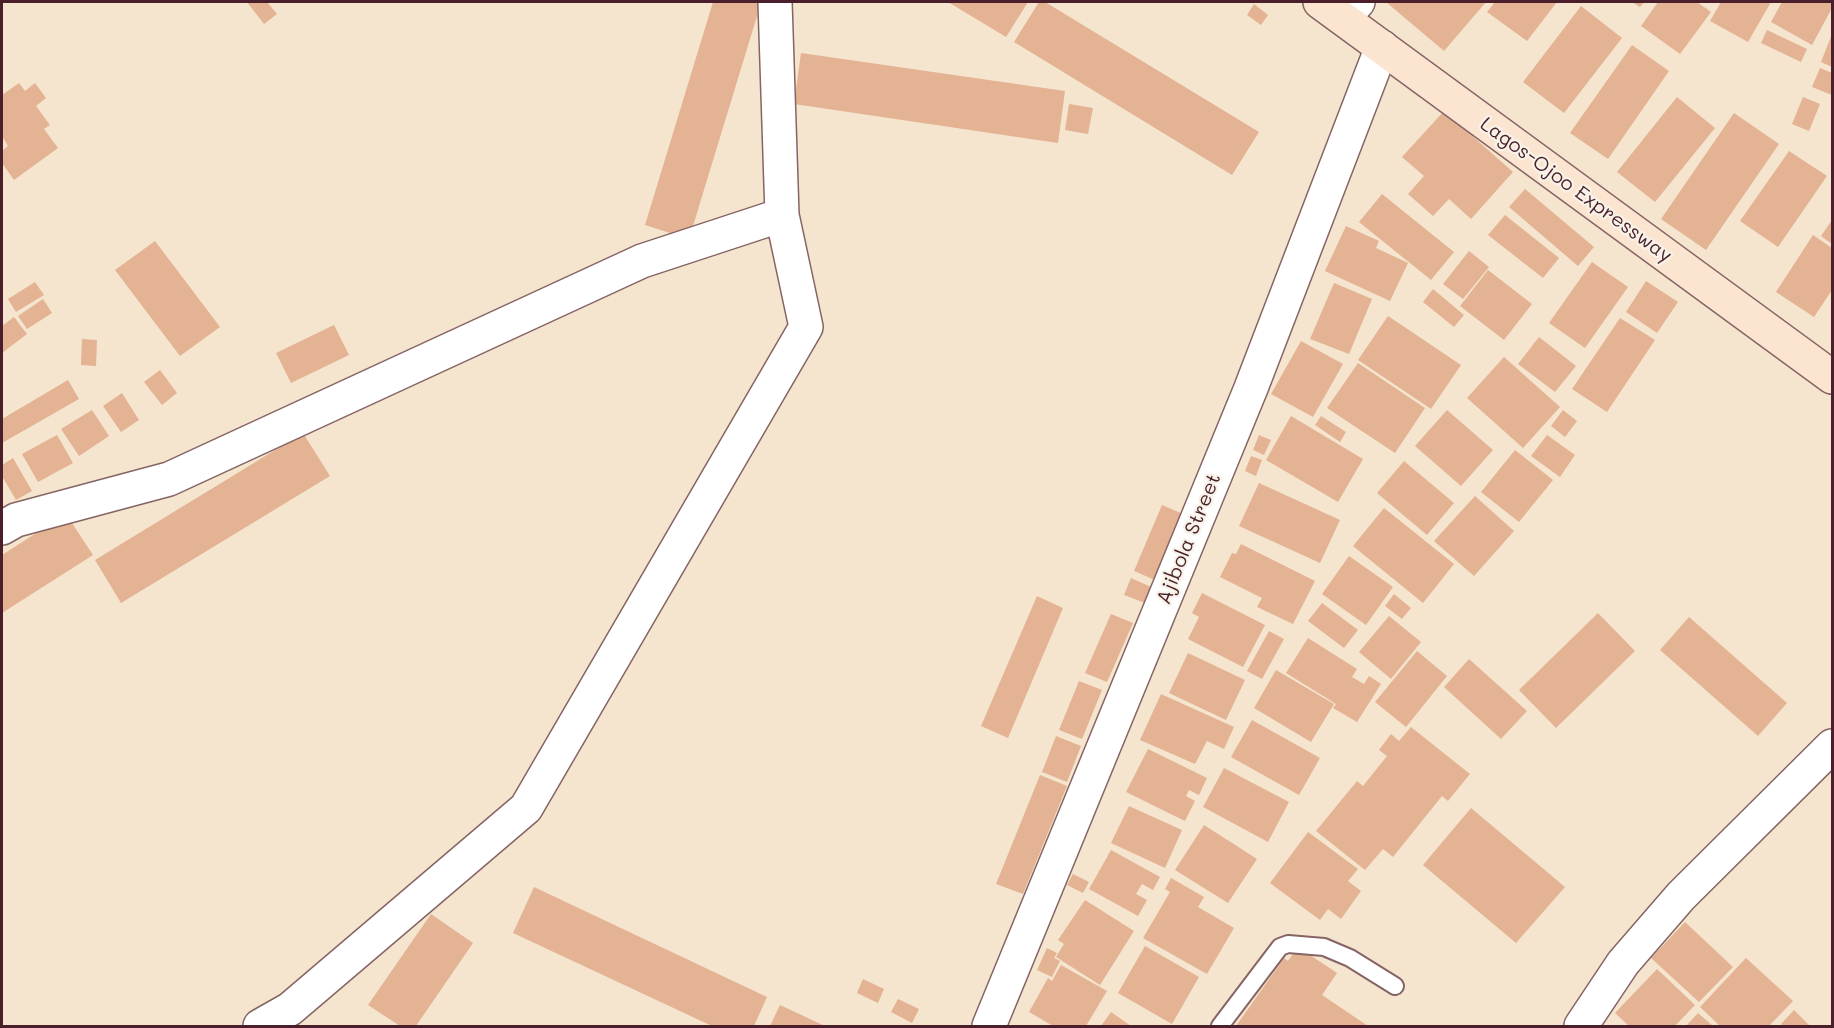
<!DOCTYPE html>
<style>
body{margin:0}
#map{position:relative;width:1834px;height:1028px;overflow:hidden;background:#f5e4ce;font-family:Mali,sans-serif}
canvas{display:block}
.frame{position:absolute;inset:0;border:3px solid #4a1f2b;pointer-events:none}
</style>
<div id="map">
<canvas width="1834" height="1028"></canvas>
<div class="frame"></div>
</div>
<script>
const ctx = document.querySelector('canvas').getContext('2d');
ctx.lineJoin = 'round';
function paint(path, color) { ctx.fillStyle = color; ctx.fill(path, 'evenodd'); }
const toPath = rows => new Path2D(rows.map(r => 'M' + r).join(''));
function trace(path, color, width, dash) { ctx.strokeStyle = color; ctx.lineWidth = width; ctx.lineCap = dash ? 'butt' : 'round'; ctx.setLineDash(dash || []); ctx.stroke(path); }
function drawText(font, color, halo, rows, align = 'center') {
  ctx.font = font + ' Mali,sans-serif'; ctx.lineWidth = 4.5; ctx.setLineDash([]); ctx.textBaseline = 'middle'; ctx.strokeStyle = halo; ctx.fillStyle = color; for (const [text, x, y, turn = 0] of rows) {
    ctx.save(); ctx.translate(x, y); ctx.rotate((+turn || 0) * Math.PI / 180); ctx.textAlign = isNaN(turn) ? turn : align; if (halo) ctx.strokeText(text, 0, 0); ctx.fillText(text, 0, 0); ctx.restore();
  }
}
paint(toPath([
 [247,2,267,2,277,14,264,24],
 [713,2,761,3,689,239,645,225],
 [948,2,1028,2,1006,37],
 [1039,2,1045,2,1259,132,1232,175,1014,42],
 [1386,2,1486,2,1444,51],
 [1495,2,1557,2,1527,41,1487,12],
 [1632,2,1644,2,1640,7],
 [1658,2,1697,2,1711,12,1680,54,1641,26],
 [1721,2,1771,2,1748,42,1710,21],
 [1782,2,1832,2,1832,8,1812,45,1771,22],
 [1254,4,1268,15,1261,25,1247,15],
 [1581,6,1622,38,1564,113,1523,82],
 [1767,30,1807,49,1801,62,1761,43],
 [1832,34,1832,67,1821,62],
 [1632,45,1669,71,1608,159,1570,133],
 [801,53,1065,91,1058,143,794,104],
 [1820,68,1832,73,1832,95,1812,87],
 [19,83,25,91,35,83,46,98,36,106,50,125,44,129,58,148,14,180,2,163,2,151,8,146,2,136,2,95],
 [1677,97,1715,128,1655,202,1617,172],
 [1803,97,1820,104,1809,131,1792,124],
 [1069,104,1093,108,1088,134,1065,130],
 [1444,111,1513,172,1471,219,1449,199,1433,216,1408,194,1424,176,1402,157],
 [1734,113,1779,144,1706,250,1661,219],
 [1789,151,1827,176,1778,247,1740,221],
 [1525,189,1594,247,1578,266,1509,207],
 [1382,194,1454,252,1431,280,1359,222],
 [1505,215,1559,258,1543,278,1488,235],
 [1832,220,1832,244,1821,236],
 [1346,226,1379,241,1376,248,1408,263,1390,301,1325,271],
 [1813,235,1832,248,1832,290,1814,317,1776,292],
 [155,241,220,327,180,356,115,270],
 [1469,251,1489,267,1463,299,1443,284],
 [1592,262,1628,287,1585,348,1549,323],
 [1488,270,1532,304,1504,340,1460,306],
 [1646,281,1678,302,1657,333,1626,312],
 [35,282,44,295,16,312,8,299],
 [1334,283,1372,299,1349,354,1310,339],
 [1433,289,1464,315,1454,327,1423,302],
 [43,299,52,313,27,329,18,316],
 [1388,316,1461,365,1431,409,1358,360],
 [14,317,27,334,2,353,2,326],
 [1620,318,1655,340,1607,412,1572,389],
 [334,325,349,355,291,383,276,353],
 [1539,337,1576,366,1555,392,1518,364],
 [82,339,97,340,96,366,81,365],
 [1301,341,1343,364,1313,417,1271,394],
 [1504,357,1560,407,1523,448,1467,398],
 [1358,363,1425,408,1395,453,1327,408],
 [160,370,177,393,162,405,144,382],
 [68,380,79,399,2,443,2,419],
 [122,393,139,420,121,432,103,406],
 [92,410,109,436,79,456,61,429],
 [1447,410,1493,450,1461,486,1415,446],
 [1563,410,1577,421,1565,437,1551,426],
 [1291,416,1363,459,1338,502,1266,460],
 [1321,416,1346,432,1340,442,1315,425],
 [303,433,330,476,121,603,95,560],
 [57,435,73,463,38,482,22,454],
 [1259,435,1271,440,1264,455,1253,450],
 [1547,435,1575,455,1560,477,1531,456],
 [1515,450,1553,480,1519,522,1481,492],
 [1251,456,1262,460,1256,476,1245,471],
 [13,458,32,491,16,500,2,476,2,465],
 [1404,461,1454,503,1427,535,1377,493],
 [1259,483,1340,520,1320,563,1239,526],
 [1475,496,1514,531,1474,576,1434,541],
 [1162,505,1183,514,1155,580,1134,571],
 [1384,508,1454,564,1423,603,1353,546],
 [66,514,93,555,2,613,2,555],
 [1241,544,1315,581,1293,624,1257,607,1262,598,1220,577,1232,553,1236,554],
 [1349,556,1393,587,1366,625,1322,594],
 [1131,578,1151,587,1145,603,1124,595],
 [1202,593,1265,625,1243,667,1188,639,1199,617,1192,613],
 [1394,594,1411,608,1402,619,1385,606],
 [1037,596,1063,608,1008,738,981,726],
 [1322,603,1358,630,1344,648,1308,621],
 [1598,613,1635,651,1556,728,1519,690],
 [1111,614,1133,623,1107,682,1085,673],
 [1389,616,1421,642,1391,679,1359,652],
 [1689,617,1787,703,1758,736,1660,650],
 [1269,631,1284,639,1262,679,1247,671],
 [1308,638,1357,669,1352,677,1364,684,1369,676,1381,684,1357,722,1333,708,1336,704,1286,673],
 [1417,651,1447,676,1406,727,1375,702],
 [1188,653,1245,680,1226,720,1169,693],
 [1469,659,1527,711,1501,739,1444,687],
 [1276,670,1334,704,1311,742,1254,708],
 [1079,681,1102,690,1082,739,1059,730],
 [1161,694,1234,727,1224,749,1207,741,1195,764,1140,740],
 [1252,720,1320,758,1299,795,1231,757],
 [1411,727,1470,774,1448,801,1442,796,1393,857,1383,849,1365,870,1316,831,1357,781,1363,786,1387,756,1379,750,1391,734,1399,741],
 [1056,736,1081,746,1067,782,1042,772],
 [1148,749,1207,778,1199,795,1189,790,1186,796,1195,801,1185,821,1126,792],
 [1224,768,1289,802,1268,842,1203,807],
 [1040,775,1067,786,1023,894,996,884],
 [1129,806,1182,830,1165,868,1111,843],
 [1471,808,1565,887,1516,943,1423,865],
 [1204,825,1257,859,1228,903,1175,870],
 [1308,832,1358,869,1348,881,1361,891,1341,919,1328,909,1320,920,1270,883],
 [1111,850,1160,877,1153,890,1142,884,1136,894,1147,900,1138,916,1089,889],
 [1073,874,1089,882,1083,893,1067,885],
 [1171,878,1204,897,1198,907,1234,928,1207,974,1143,938,1170,892,1165,889],
 [534,887,767,997,754,1026,712,1026,513,933],
 [1085,900,1134,931,1100,985,1056,957,1064,944,1058,940],
 [431,914,473,943,416,1026,400,1026,368,1005],
 [1685,922,1733,967,1699,1002,1651,958],
 [1145,946,1199,977,1172,1024,1118,993],
 [1298,947,1337,973,1322,995,1368,1026,1236,1026,1284,958,1288,961],
 [1047,948,1057,953,1054,958,1060,961,1052,977,1037,970],
 [1746,958,1793,1001,1769,1026,1720,1026,1700,1007],
 [1061,965,1107,991,1086,1026,1053,1026,1029,1012,1048,978,1052,981],
 [1657,969,1695,1005,1675,1026,1629,1026,1615,1013],
 [863,979,884,989,878,1003,857,993],
 [898,999,919,1009,912,1023,891,1012],
 [780,1005,825,1026,770,1026],
 [1794,1010,1810,1026,1783,1026,1781,1024],
 [1111,1012,1131,1026,1101,1026],
 [1698,1013,1713,1026,1686,1026]
]), '#e3b393');
const service = toPath([
 [1220,1026,1280,947,1288,944,1324,947,1350,958,1395,986]
]);
const minor = toPath([
 [1343,18,1358,2],
 [2,528,16,520,169,479,642,261,782,215],
 [260,1026,290,1009,526,808,806,327,782,215,775,2],
 [989,1026,1251,388,1382,47],
 [1581,1026,1623,963,1681,896,1832,746]
]);
const secondary = toPath([
 [1320,2,1832,377]
]);
trace(service, '#866464', 20);
trace(minor, '#866464', 36);
trace(secondary, '#866464', 36);
trace(service, '#fff', 16);
trace(minor, '#fff', 33);
trace(secondary, '#fce5d0', 33);
drawText('20px', '#4a1f2b', '#f7f3e8', [
 ["Lagos-Ojoo Expressway",1576,190,36],
 ["Ajibola Street",1189,539,-68]
]);
</script>
